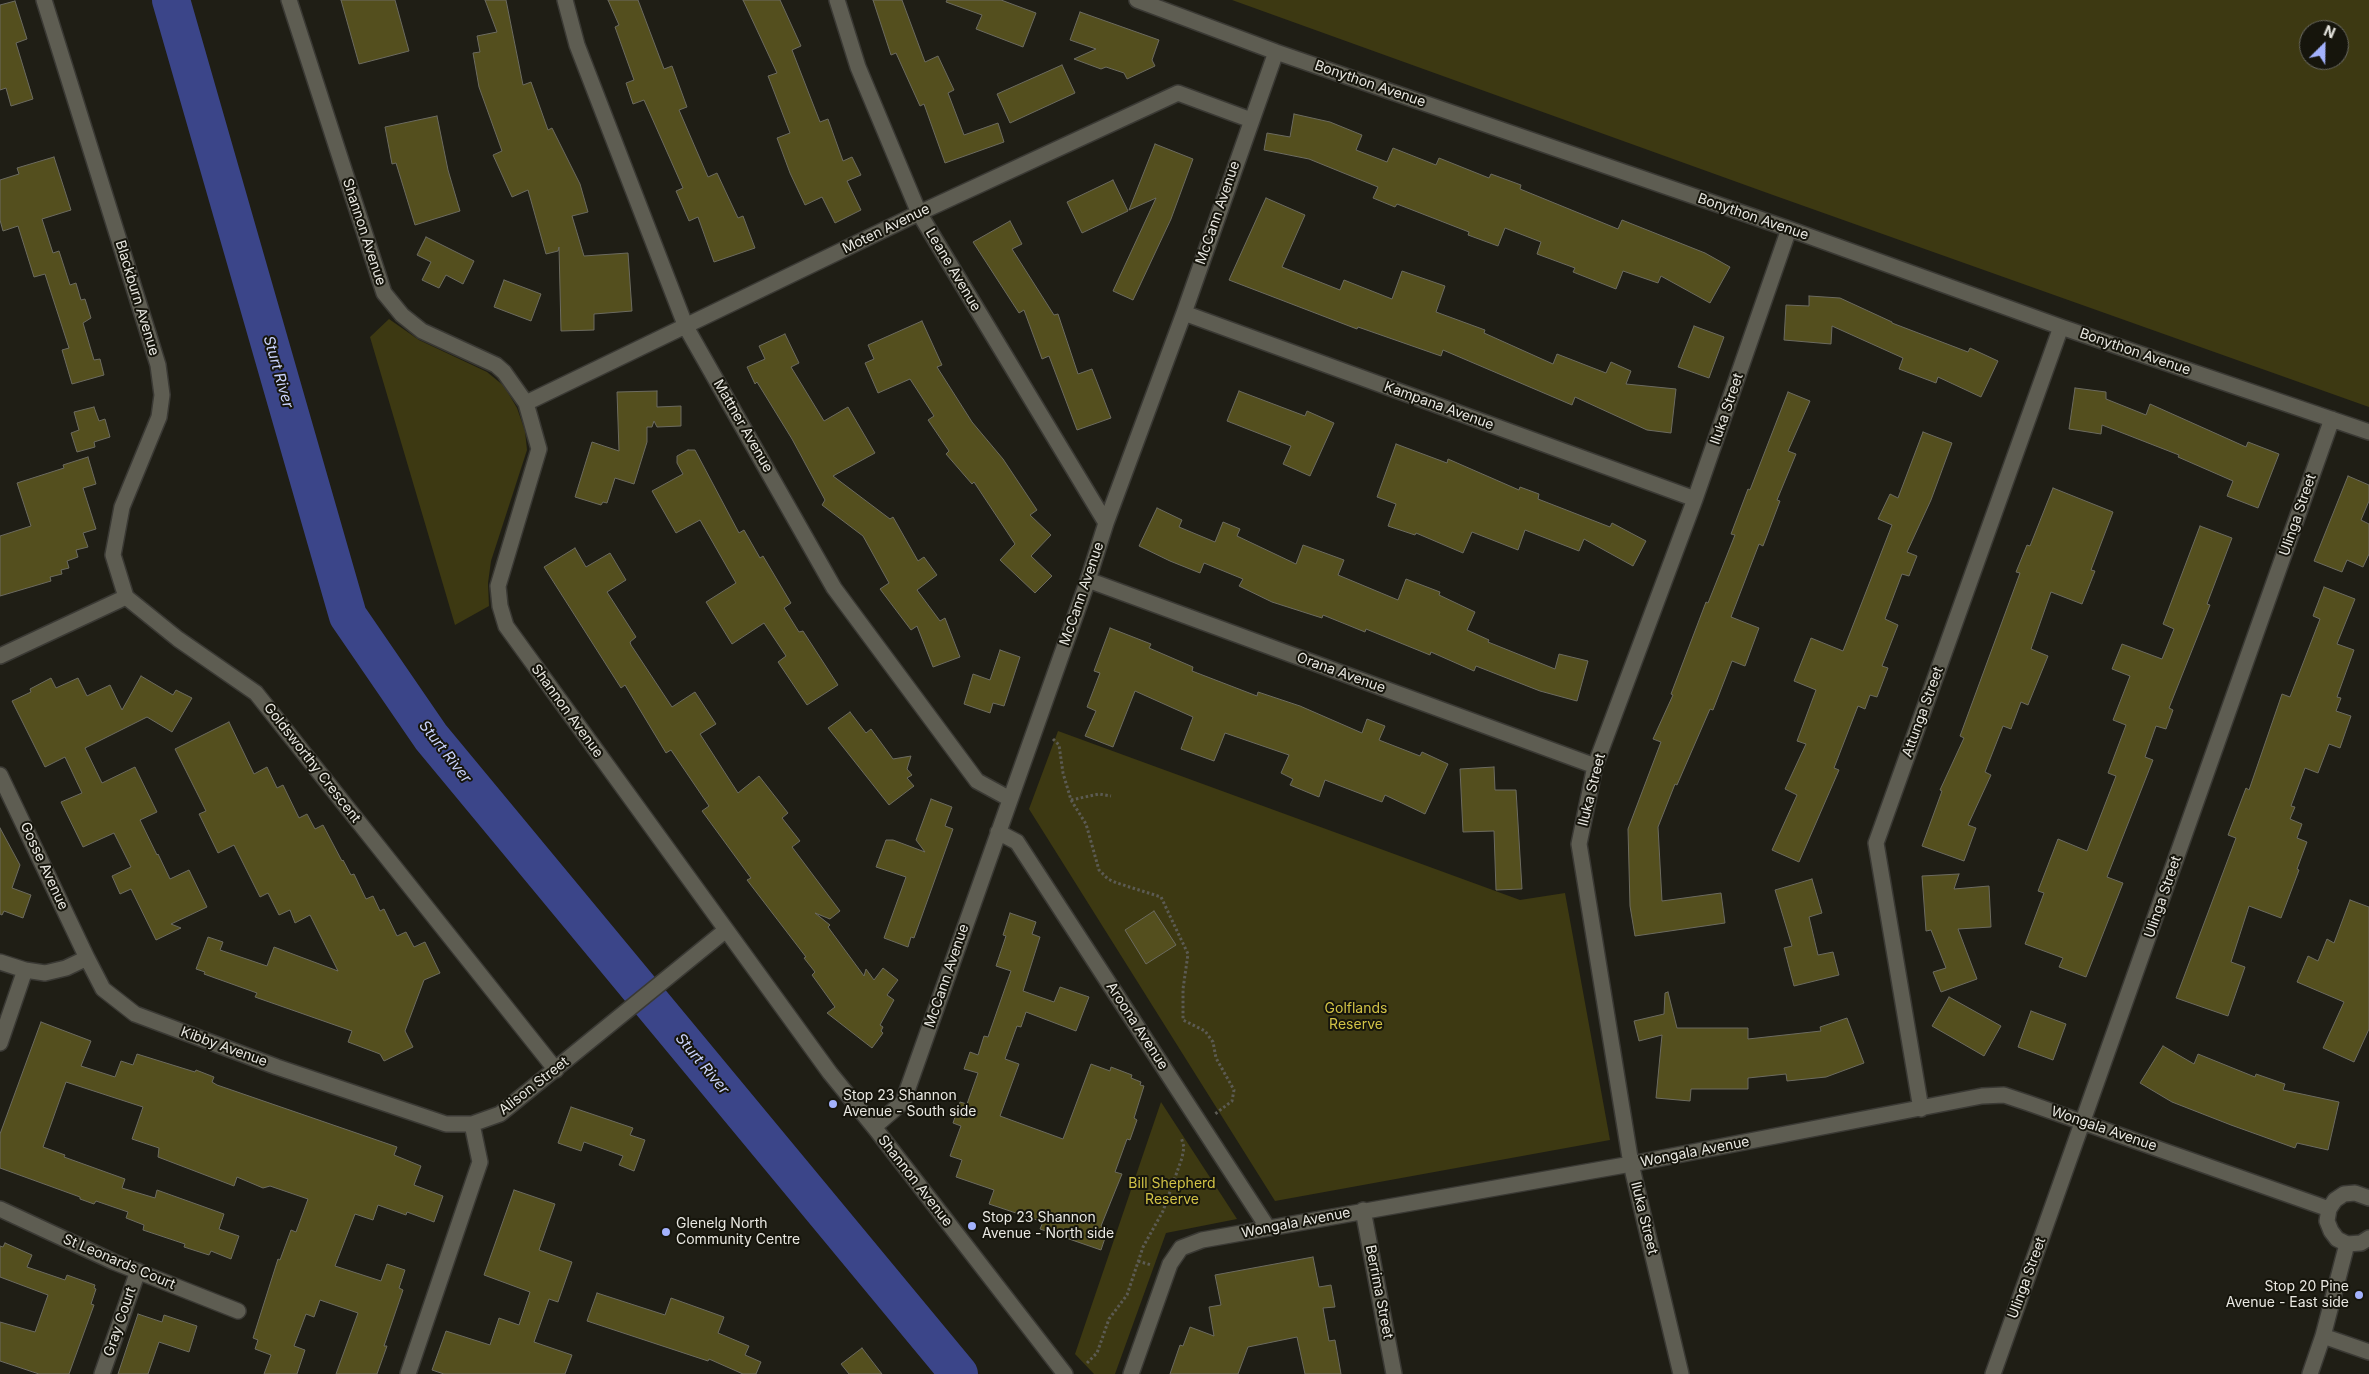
<!DOCTYPE html>
<style>
body{margin:0}
#map{position:relative;width:2369px;height:1374px;overflow:hidden;background:#1f1e15;font-family:Inter,sans-serif}
canvas{display:block}
.north{position:absolute;left:2299px;top:20px;width:50px;height:50px;box-sizing:border-box;background:#16150c;border:1px solid #6a6962;border-radius:50%;rotate:23deg;font-size:14px;font-weight:700;line-height:20px;text-align:center;color:#e9e8e2}
.north::after{content:'';display:block;margin:auto;width:18px;height:22px;background:#a3b2fd;clip-path:polygon(50% 0,100% 100%,50% 72%,0 100%)}
</style>
<div id="map">
<canvas width="2369" height="1374"></canvas>
<div class="north">N</div>
</div>
<script>
const ctx = document.querySelector('canvas').getContext('2d');
ctx.lineJoin = 'round';
function paint(path, color) { ctx.fillStyle = color; ctx.fill(path, 'evenodd'); }
const toPath = rows => new Path2D(rows.map(r => 'M' + r).join(''));
function trace(path, color, width, dash) { ctx.strokeStyle = color; ctx.lineWidth = width; ctx.lineCap = dash ? 'butt' : 'round'; ctx.setLineDash(dash || []); ctx.stroke(path); }
function drawText(font, color, halo, rows, align = 'center') {
  ctx.font = font + ' Inter,sans-serif'; ctx.lineWidth = 4; ctx.setLineDash([]); ctx.textBaseline = 'middle'; ctx.strokeStyle = halo; ctx.fillStyle = color; for (const [text, x, y, turn = 0] of rows) {
    ctx.save(); ctx.translate(x, y); ctx.rotate((+turn || 0) * Math.PI / 180); ctx.textAlign = isNaN(turn) ? turn : align; if (halo) ctx.strokeText(text, 0, 0); ctx.fillText(text, 0, 0); ctx.restore();
  }
}
paint(toPath([
 [1232,0,2369,0,2369,407,1773,195],
 [2309,30,2339,30,2339,60,2309,60],
 [389,319,419,340,487,372,504,386,517,408,525,431,527,450,491,561,488,583,489,606,455,625,370,337],
 [1058,731,1520,900,1565,893,1610,1140,1275,1201,1029,809],
 [1161,1102,1237,1219,1166,1233,1115,1374,1094,1374,1075,1354]
]), '#3d3912');
trace(toPath([
 [171,0,348,616,431,737,959,1374]
]), '#3b4589', 38);
const building = toPath([
 [341,0,395,0,409,51,359,64,341,0],
 [485,0,506,0,523,85,531,82,548,130,552,128,580,184,588,212,572,216,584,256,628,253,632,311,594,314,594,330,561,331,559,247,558,251,546,254,528,190,512,197,493,155,502,151,479,87,473,53,480,52,477,36,497,32,485,0],
 [608,0,638,0,664,69,672,66,687,107,679,110,708,177,717,173,738,218,743,216,755,248,714,262,698,217,689,221,676,191,683,188,644,100,633,104,626,83,634,80,615,27,619,25,608,0],
 [743,0,780,0,801,46,792,50,820,122,828,119,843,161,852,157,861,175,847,181,861,210,835,223,822,197,805,205,790,173,777,138,790,133,768,76,777,73,743,0],
 [873,0,902,0,925,62,938,56,954,90,948,93,964,135,998,123,1004,142,945,163,924,104,920,106,896,53,891,55,873,0],
 [947,0,1001,0,1036,13,1023,47,976,29,982,15,946,2,947,0],
 [15,1,27,39,16,43,33,99,11,106,6,88,0,90,0,5,15,1],
 [1080,12,1159,40,1152,60,1155,66,1127,79,1124,73,1106,67,1101,69,1074,59,1096,49,1070,40,1080,12],
 [1062,65,1075,93,1010,123,997,94,1062,65],
 [1294,114,1330,122,1362,135,1356,150,1387,162,1393,148,1436,165,1439,158,1489,178,1491,174,1521,185,1520,189,1618,229,1622,220,1705,253,1730,267,1710,303,1661,276,1658,283,1623,271,1616,289,1573,272,1575,268,1537,254,1541,242,1505,228,1498,246,1468,235,1469,232,1397,204,1395,207,1373,198,1378,187,1309,159,1264,150,1267,133,1290,137,1294,114],
 [437,116,448,170,460,211,415,225,396,163,392,164,385,127,437,116],
 [1155,144,1193,159,1171,219,1133,300,1113,291,1156,198,1129,210,1155,144],
 [54,157,71,210,42,219,53,253,59,251,70,285,76,283,81,300,85,299,91,318,83,323,94,360,100,359,104,375,72,384,62,350,69,348,45,274,34,277,18,226,3,231,0,220,0,180,19,174,17,168,54,157],
 [1113,180,1128,211,1082,233,1067,202,1113,180],
 [1266,198,1305,215,1282,267,1340,290,1344,280,1392,299,1402,271,1445,286,1436,312,1485,330,1484,333,1553,364,1557,354,1606,373,1611,362,1631,371,1626,384,1676,389,1671,433,1647,430,1575,397,1572,405,1443,350,1441,356,1358,327,1357,329,1229,280,1266,198],
 [1010,221,1022,244,1012,249,1054,315,1058,314,1078,374,1092,369,1111,418,1077,430,1049,356,1042,359,1024,310,1019,313,973,242,1010,221],
 [426,237,474,261,463,284,446,275,439,288,422,280,431,262,417,255,426,237],
 [504,280,541,294,531,321,494,307,504,280],
 [1809,296,1840,298,1892,322,1892,323,1968,352,1970,348,1998,361,1981,397,1938,377,1936,383,1899,369,1903,358,1832,326,1831,344,1784,340,1786,305,1809,306,1809,296],
 [922,321,942,365,937,367,972,422,1003,459,1037,510,1030,515,1051,535,1031,556,1052,576,1035,593,1000,560,1015,544,974,482,972,484,946,454,949,451,928,420,934,416,910,379,878,393,865,363,874,359,868,345,922,321],
 [1694,326,1724,337,1709,378,1678,367,1694,326],
 [785,334,799,363,791,367,824,421,848,407,875,453,833,476,890,519,893,517,918,561,924,557,937,575,917,590,940,621,945,618,960,657,933,667,917,626,911,630,880,589,889,583,863,536,822,505,825,500,792,439,757,382,755,384,747,367,765,359,759,346,785,334],
 [2075,388,2106,392,2106,399,2146,415,2150,404,2246,447,2248,442,2279,454,2258,508,2227,496,2233,481,2178,457,2179,455,2102,425,2101,434,2069,429,2075,388],
 [657,391,657,407,681,406,681,426,657,427,654,421,652,427,647,427,647,442,634,484,615,478,607,503,603,502,601,505,575,497,592,442,619,451,617,392,657,391],
 [1239,391,1305,416,1307,411,1334,423,1310,476,1283,464,1291,446,1227,421,1239,391],
 [1788,392,1810,401,1788,451,1796,454,1777,500,1780,501,1763,546,1759,544,1731,617,1759,628,1745,666,1732,661,1713,710,1710,709,1677,785,1675,784,1658,827,1662,901,1721,893,1725,923,1635,936,1630,906,1628,829,1661,742,1653,739,1673,695,1671,694,1706,602,1708,603,1735,535,1731,534,1748,489,1750,490,1788,392],
 [94,407,99,421,105,419,110,437,94,442,95,447,77,452,71,433,79,430,74,412,94,407],
 [1923,432,1952,443,1931,500,1907,552,1917,556,1909,576,1902,574,1885,619,1898,625,1882,666,1888,668,1877,697,1870,695,1865,709,1858,706,1834,768,1839,770,1799,862,1772,850,1797,795,1785,789,1806,744,1797,741,1816,690,1794,681,1811,638,1843,651,1892,525,1878,519,1890,494,1898,498,1923,432],
 [1396,444,1447,463,1448,459,1519,490,1520,487,1539,494,1538,499,1610,527,1612,523,1646,541,1633,566,1584,539,1579,551,1525,530,1518,550,1472,532,1463,553,1416,533,1415,535,1388,526,1396,504,1377,497,1396,444],
 [688,450,695,450,739,533,744,530,760,558,763,556,791,603,784,608,799,632,803,631,838,685,807,705,778,662,786,656,764,623,732,644,706,602,736,583,700,520,676,533,652,491,683,474,677,463,677,456,688,450],
 [88,457,96,484,83,488,96,529,83,533,88,547,76,550,78,557,67,561,69,568,61,570,62,574,50,577,51,581,0,596,0,536,31,526,17,483,64,468,63,465,88,457],
 [2348,476,2369,485,2369,501,2361,520,2369,524,2369,554,2363,567,2347,560,2342,572,2314,561,2348,476],
 [2053,488,2113,512,2091,570,2095,571,2082,604,2051,592,2031,649,2048,656,2028,705,2021,702,2011,729,2003,726,1985,772,1991,775,1968,825,1976,828,1964,861,1922,846,1942,791,1940,790,1964,738,1960,736,2020,573,2016,572,2027,545,2030,546,2053,488],
 [1157,508,1182,520,1179,527,1215,542,1223,522,1240,529,1237,536,1296,564,1303,545,1344,560,1338,575,1398,600,1406,579,1440,592,1439,595,1475,612,1467,630,1489,640,1488,642,1555,669,1559,654,1588,661,1577,701,1540,691,1476,666,1474,671,1431,652,1430,655,1366,629,1365,632,1323,615,1322,618,1272,602,1239,586,1243,579,1204,563,1200,573,1170,561,1139,546,1157,508],
 [2200,526,2232,538,2207,604,2210,605,2169,708,2173,710,2166,729,2156,726,2145,757,2153,760,2107,877,2123,883,2086,977,2059,967,2063,958,2025,944,2044,893,2038,891,2058,839,2087,851,2116,776,2108,773,2126,725,2113,720,2130,676,2112,669,2122,644,2162,659,2174,629,2163,624,2200,526],
 [575,548,586,567,610,553,626,580,607,592,636,637,630,642,631,645,672,707,695,692,716,724,700,734,738,793,759,776,788,813,782,818,800,841,792,847,840,911,830,919,815,913,830,925,828,927,864,976,866,969,874,980,883,968,898,980,887,995,894,1000,880,1025,883,1027,881,1031,883,1033,872,1048,827,1013,835,1007,812,975,815,972,804,958,806,957,747,880,751,878,702,811,709,806,671,750,666,753,625,685,621,688,544,567,575,548],
 [2324,587,2355,599,2337,644,2354,650,2337,697,2341,698,2336,711,2351,716,2340,748,2329,744,2318,773,2305,768,2291,806,2295,807,2290,819,2302,824,2297,838,2307,842,2297,869,2299,870,2281,918,2249,906,2231,962,2245,967,2228,1016,2176,998,2236,838,2228,835,2246,788,2249,790,2282,694,2290,697,2320,619,2313,616,2324,587],
 [1110,628,1151,644,1149,648,1193,667,1192,671,1257,696,1258,692,1300,706,1362,733,1367,719,1385,726,1379,740,1420,756,1422,752,1448,764,1425,814,1385,795,1382,802,1325,780,1319,797,1290,785,1293,779,1281,773,1289,755,1225,733,1214,761,1181,749,1193,717,1135,691,1113,747,1085,736,1096,711,1087,707,1100,673,1094,671,1110,628],
 [1000,650,1020,657,1004,706,993,703,990,713,964,704,973,674,990,680,1000,650],
 [141,676,173,695,176,690,192,698,172,732,147,717,85,748,102,783,135,767,157,812,140,820,157,855,158,854,170,879,189,870,207,907,171,924,181,928,156,940,131,889,120,894,112,876,131,867,114,833,83,847,61,802,82,793,65,757,45,767,12,701,31,692,30,689,51,678,56,688,78,678,87,696,110,685,122,710,141,676],
 [850,712,866,733,871,729,893,759,911,756,907,769,912,775,907,778,914,786,889,805,828,728,850,712],
 [229,722,254,774,267,767,277,788,283,785,299,818,307,814,315,829,323,825,342,861,343,860,351,875,354,874,366,899,373,896,380,911,384,909,397,936,406,932,414,947,425,942,440,973,424,980,405,1031,413,1047,384,1061,380,1054,348,1042,352,1031,255,997,257,993,204,974,205,972,196,969,208,937,223,942,220,950,267,966,274,947,338,971,310,915,295,923,290,910,279,915,268,893,260,897,234,845,218,853,199,814,206,811,175,749,229,722],
 [1494,767,1495,790,1516,790,1522,889,1496,890,1494,831,1463,832,1460,769,1494,767],
 [931,799,952,807,945,826,953,829,914,938,911,937,908,947,884,938,906,877,876,867,886,840,893,840,925,852,916,840,931,799],
 [0,828,20,865,12,888,31,895,23,918,4,911,2,915,0,914,0,828],
 [1959,874,1954,889,1989,886,1991,927,1958,929,1977,979,1941,992,1933,972,1946,968,1931,930,1926,931,1922,876,1959,874],
 [1812,879,1822,913,1809,917,1818,955,1833,952,1839,975,1794,986,1784,948,1792,946,1775,890,1812,879],
 [2350,900,2369,907,2369,1029,2354,1062,2323,1048,2344,1002,2297,982,2308,956,2318,961,2327,939,2334,943,2350,900],
 [1154,911,1176,945,1146,964,1125,930,1154,911],
 [1010,913,1036,922,1032,934,1040,937,1023,991,1054,1002,1060,987,1089,997,1076,1031,1026,1012,1021,1027,1017,1026,1005,1059,1019,1064,1000,1116,1063,1139,1091,1064,1110,1071,1111,1067,1132,1075,1131,1078,1141,1082,1140,1085,1144,1086,1134,1118,1137,1120,1130,1140,1127,1139,1115,1172,1122,1174,1101,1226,1108,1229,1101,1250,1040,1229,1043,1222,989,1204,994,1190,956,1177,962,1160,950,1156,961,1126,953,1123,960,1102,967,1104,978,1073,964,1069,970,1052,978,1055,984,1036,988,1037,1011,971,996,966,1006,936,1003,935,1010,913],
 [1668,992,1677,1028,1748,1028,1748,1039,1821,1031,1820,1027,1847,1018,1864,1063,1826,1077,1787,1081,1786,1074,1748,1078,1748,1089,1691,1089,1690,1101,1656,1098,1662,1035,1639,1041,1634,1021,1664,1014,1665,993,1668,992],
 [1949,997,2001,1026,1984,1056,1932,1026,1949,997],
 [2031,1011,2066,1024,2053,1060,2018,1047,2031,1011],
 [41,1022,91,1041,81,1066,115,1077,121,1061,133,1065,137,1054,195,1072,196,1070,214,1077,212,1082,217,1085,397,1147,394,1155,421,1166,414,1185,443,1196,434,1222,407,1212,406,1215,378,1205,373,1220,355,1214,335,1266,381,1281,387,1264,405,1270,399,1288,403,1290,384,1346,387,1346,377,1374,336,1374,358,1313,320,1300,314,1317,306,1314,294,1346,305,1350,297,1374,264,1374,271,1355,255,1349,258,1340,253,1338,278,1259,280,1260,291,1230,296,1232,308,1199,270,1186,263,1188,237,1177,234,1186,158,1157,159,1148,132,1139,143,1107,66,1082,43,1147,65,1155,64,1157,125,1179,122,1188,155,1198,157,1190,224,1214,219,1229,239,1236,231,1259,211,1251,209,1255,184,1247,185,1244,143,1230,144,1225,126,1218,128,1212,96,1201,94,1204,80,1199,80,1197,0,1168,0,1134,41,1022],
 [2163,1046,2194,1064,2198,1054,2255,1077,2256,1074,2285,1084,2283,1090,2339,1102,2328,1150,2297,1143,2295,1148,2231,1125,2172,1102,2140,1083,2163,1046],
 [571,1107,633,1128,630,1135,645,1140,634,1171,619,1165,623,1156,584,1142,581,1151,558,1143,571,1107],
 [514,1190,555,1204,539,1250,572,1262,558,1302,549,1299,534,1342,572,1355,565,1374,444,1374,432,1370,446,1331,490,1345,499,1318,519,1325,530,1292,484,1275,514,1190],
 [5,1243,32,1255,27,1267,65,1280,67,1275,95,1285,94,1288,96,1289,91,1304,94,1305,69,1374,39,1374,0,1361,0,1322,35,1332,48,1295,0,1277,0,1246,3,1247,5,1243],
 [1313,1257,1319,1287,1331,1285,1335,1307,1323,1308,1329,1341,1335,1340,1341,1374,1305,1374,1297,1337,1248,1347,1238,1374,1170,1374,1180,1345,1183,1346,1190,1327,1214,1336,1209,1307,1221,1305,1215,1275,1313,1257],
 [597,1293,665,1315,671,1298,724,1317,718,1333,749,1346,745,1355,761,1362,756,1374,743,1374,709,1359,708,1361,587,1321,597,1293],
 [138,1314,162,1322,164,1315,197,1326,189,1352,159,1342,148,1374,118,1374,138,1314],
 [862,1348,882,1374,849,1374,841,1364,862,1348]
]);
paint(building, '#544f1e');
trace(building, '#6c6b60', 1);
const minor = toPath([
 [44,0,158,365,162,395,159,417,122,507,113,555,126,597],
 [289,0,384,293,402,315,422,331,496,365,504,372,526,403,539,449,498,586,500,606,506,626,830,1073,874,1127,1065,1374],
 [565,0,577,45,686,327,834,588,977,781,1010,799],
 [837,0,858,67,919,213,1106,523],
 [1137,0,1276,52,1789,229,2061,327,2369,432],
 [1184,313,1695,499],
 [526,403,919,213,1178,93,1251,120],
 [1088,580,1595,766],
 [126,597,178,639,256,693,556,1070],
 [0,656,126,597],
 [0,775,87,958],
 [998,832,1017,842,1268,1228],
 [0,962,25,970,45,973,66,968,87,958,103,989,135,1014,277,1067,446,1124,472,1124,500,1114,726,930],
 [0,1043,25,970],
 [1921,1109,1876,843,2061,327],
 [874,1127,903,1102,1088,580,1106,523,1184,313,1276,52],
 [2369,1198,2355,1193,2344,1194,2335,1200,2329,1209,2327,1221,2331,1231,2337,1239,2347,1244,2361,1243,2369,1238],
 [0,1209,114,1262,238,1311],
 [1363,1210,1394,1374],
 [2323,1336,2369,1352],
 [102,1374,138,1271],
 [408,1374,480,1162,472,1124],
 [1131,1374,1170,1264,1181,1248,1202,1240,1631,1164,1982,1096,2004,1095,2028,1103,2329,1209],
 [1681,1374,1631,1164,1579,844,1595,766,1695,499,1789,229],
 [1993,1374,2332,419],
 [2310,1374,2323,1336,2347,1244]
]);
trace(minor, '#3a3934', 18);
trace(toPath([
 [1053,739,1059,745,1063,773,1071,800,1086,824,1099,870,1108,879,1117,883,1161,897,1188,954,1183,989,1183,1020,1205,1031,1213,1042,1216,1058,1234,1090,1232,1101,1215,1114],
 [1071,800,1099,794,1111,796],
 [1138,1261,1151,1265],
 [1087,1363,1097,1353,1109,1319,1127,1295,1143,1247,1163,1211,1182,1158,1184,1147,1181,1137]
]), '#5c5b53', 3, [2.5, 2.5]);
trace(minor, '#5e5d52', 15);
for (const [x, y, r, color] of [
 [833,1104,5,"#a3b2fd"],
 [972,1226,5,"#a3b2fd"],
 [666,1232,5,"#a3b2fd"],
 [2359,1295,5,"#a3b2fd"]
]) { const dot = new Path2D(); dot.arc(x, y, r, 0, 2 * Math.PI); ctx.fillStyle = color; ctx.fill(dot); trace(dot, '#16150c', 2); }
drawText('14px', '#e9e8e2', '#16150c', [
 ["Bonython Avenue",1370,84,19],
 ["McCann Avenue",1218,213,-71],
 ["Bonython Avenue",1753,217,19],
 ["Moten Avenue",886,229,-26],
 ["Shannon Avenue",364,232,72],
 ["Leane Avenue",953,270,59],
 ["Blackburn Avenue",137,298,73],
 ["Bonython Avenue",2135,352,19],
 ["Kampana Avenue",1439,406,20],
 ["Iluka Street",1727,409,-71],
 ["Mattner Avenue",743,426,60],
 ["Ulinga Street",2298,515,-71],
 ["McCann Avenue",1082,594,-71],
 ["Orana Avenue",1341,673,20],
 ["Shannon Avenue",567,711,54],
 ["Attunga Street",1923,712,-70],
 ["Goldsworthy Crescent",312,763,52],
 ["Iluka Street",1592,790,-76],
 ["Gosse Avenue",44,866,65],
 ["Ulinga Street",2163,897,-71],
 ["McCann Avenue",947,976,-71],
 ["Aroona Avenue",1137,1026,57],
 ["Kibby Avenue",224,1047,20],
 ["Alison Street",534,1086,-38],
 ["Wongala Avenue",2104,1129,19],
 ["Wongala Avenue",1695,1152,-11],
 ["Shannon Avenue",915,1181,52],
 ["Iluka Street",1644,1218,76],
 ["Wongala Avenue",1296,1223,-11],
 ["St Leonards Court",119,1262,23],
 ["Ulinga Street",2027,1278,-70],
 ["Berrima Street",1379,1292,79],
 ["Gray Court",120,1322,-71]
]);
drawText('14px', '#d2c346', '#16150c', [
 ["Golflands",1356,1009],
 ["Reserve",1356,1025],
 ["Bill Shepherd",1172,1184],
 ["Reserve",1172,1200]
]);
drawText('14px', '#e9e8e2', '#16150c', [
 ["Stop 23 Shannon",843,1096],
 ["Avenue - South side",843,1112],
 ["Stop 23 Shannon",982,1218],
 ["Avenue - North side",982,1234],
 ["Glenelg North",676,1224],
 ["Community Centre",676,1240],
 ["Stop 20 Pine",2349,1287,"right"],
 ["Avenue - East side",2349,1303,"right"]
], 'left');
drawText('italic 15px', '#cad3fc', '#16150c', [
 ["Sturt River",278,372,74],
 ["Sturt River",445,752,52],
 ["Sturt River",702,1064,50]
]);
</script>
